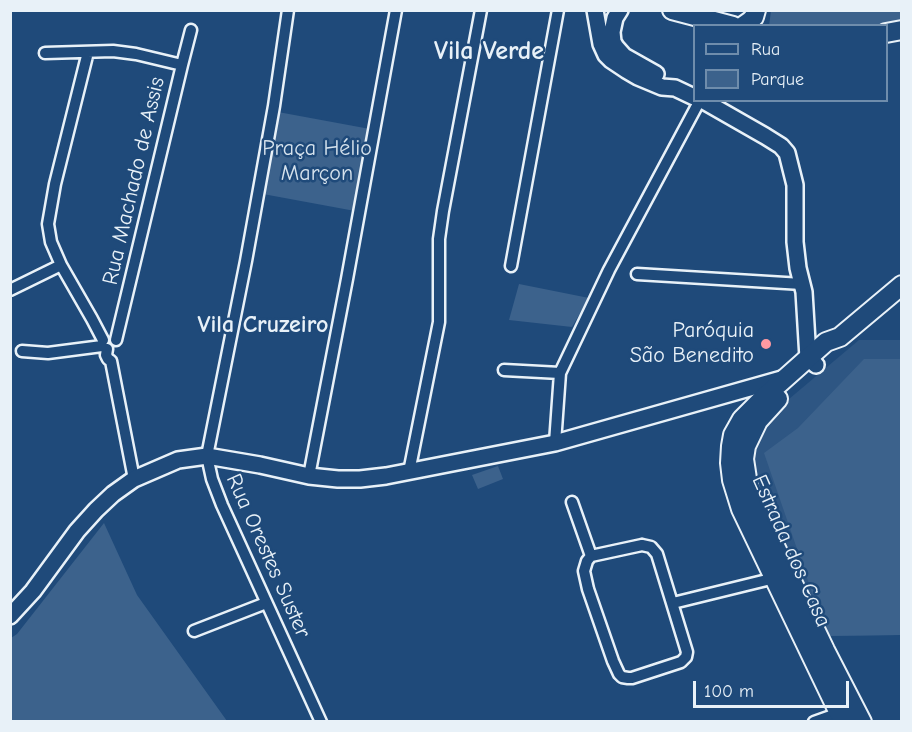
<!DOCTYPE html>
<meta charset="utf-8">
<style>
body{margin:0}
#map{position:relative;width:912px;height:732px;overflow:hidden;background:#1f4a7a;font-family:"Comic Neue",sans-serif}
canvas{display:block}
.frame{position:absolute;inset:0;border:12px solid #e8f1f8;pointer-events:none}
.legend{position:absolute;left:693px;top:24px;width:195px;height:78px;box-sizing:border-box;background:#1f4a7a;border:2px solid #6f8dac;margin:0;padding:8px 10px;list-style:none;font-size:18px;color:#e8f1f8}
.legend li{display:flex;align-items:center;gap:12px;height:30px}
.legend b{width:30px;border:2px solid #6f8dac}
.scale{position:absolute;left:693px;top:681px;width:156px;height:27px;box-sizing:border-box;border:3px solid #e8f1f8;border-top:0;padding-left:8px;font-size:18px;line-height:21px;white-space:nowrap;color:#e8f1f8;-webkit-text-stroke:4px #1f4a7a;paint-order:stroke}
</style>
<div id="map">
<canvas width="912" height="732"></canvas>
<div class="frame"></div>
<ul class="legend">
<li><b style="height:8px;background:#1f4a7a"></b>Rua</li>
<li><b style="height:16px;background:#3c628c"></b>Parque</li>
</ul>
<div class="scale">100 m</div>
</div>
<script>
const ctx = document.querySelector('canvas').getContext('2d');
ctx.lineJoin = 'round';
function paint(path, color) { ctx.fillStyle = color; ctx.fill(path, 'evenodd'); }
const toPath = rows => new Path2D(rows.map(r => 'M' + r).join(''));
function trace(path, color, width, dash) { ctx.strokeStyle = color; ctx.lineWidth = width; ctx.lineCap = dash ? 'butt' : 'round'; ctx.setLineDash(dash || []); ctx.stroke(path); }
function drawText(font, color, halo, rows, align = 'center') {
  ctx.font = font + ' "Comic Neue",sans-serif'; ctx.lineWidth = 5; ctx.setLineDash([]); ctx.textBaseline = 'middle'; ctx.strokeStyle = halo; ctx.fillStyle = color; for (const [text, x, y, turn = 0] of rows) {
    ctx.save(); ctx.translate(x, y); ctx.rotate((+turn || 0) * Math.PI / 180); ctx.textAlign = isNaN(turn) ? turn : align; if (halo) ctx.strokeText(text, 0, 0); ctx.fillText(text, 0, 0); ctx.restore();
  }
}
paint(toPath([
 [859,340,901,340,901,635,827,636,781,549,750,471,756,436,770,415]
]), '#2e5683');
paint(toPath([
 [771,11,901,11,901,25,769,26],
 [278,112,370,129,355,211,263,194],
 [519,284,589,298,572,327,509,320],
 [864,359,901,359,901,635,827,636,764,453,798,428],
 [498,466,503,479,478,489,472,475],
 [104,523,137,595,227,721,11,721,11,638,17,634]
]), '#3c628c');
const street = toPath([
 [288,10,274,106,246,261,207,456,212,479,222,505,321,722],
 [88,52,55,184,48,224,51,242,61,265,92,319,103,340],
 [45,53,113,51,136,54,182,65],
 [511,266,558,10],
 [637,274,802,284],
 [10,290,61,265],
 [116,340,182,65,191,30],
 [107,349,106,355,108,359,111,361,134,479],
 [22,351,48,353,102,346],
 [504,370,560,373],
 [555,443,560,373,609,270,700,100],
 [409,472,439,322,439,239,443,211,481,10],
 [309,476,347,279,396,10],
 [572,502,591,556],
 [642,545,651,547,657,554,687,652,686,657,681,662,632,678,628,678,622,677,619,674,613,661,588,589,584,571,587,561,591,556,642,545],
 [673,603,779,577],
 [194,631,266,603],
 [814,722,842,712]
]);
const secondary = toPath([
 [595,10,601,44,606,55,611,60,626,70,638,77,662,87,675,88,694,97],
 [620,10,615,18,612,32,613,42,616,47,624,56,656,74],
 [702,100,765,136,781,146,787,153,795,185,795,242,798,268,804,292,808,358,816,365],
 [10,616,33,591,77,531,96,510,113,494,134,479,178,460,207,456,260,465,309,476,338,479,360,479,386,476,555,443,785,378]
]);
const primary = toPath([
 [672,10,733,26],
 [743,26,750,21,754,17,756,10],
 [886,33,902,30],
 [778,399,758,421,746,446,744,459,749,492,825,650,862,722],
 [844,722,839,713,741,509,732,480,730,463,731,446,733,435,742,419,763,398,826,342,840,337,902,285]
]);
trace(street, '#e8f1f8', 15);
trace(secondary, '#e8f1f8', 20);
trace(primary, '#e8f1f8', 22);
trace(street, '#1f4a7a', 10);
trace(secondary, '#1f4a7a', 15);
trace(primary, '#1f4a7a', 18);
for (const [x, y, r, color] of [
 [766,344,6,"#ff9aa2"]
]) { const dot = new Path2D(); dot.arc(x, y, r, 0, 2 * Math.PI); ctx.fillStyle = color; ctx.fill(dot); trace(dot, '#1f4a7a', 2); }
drawText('22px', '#d7e3ed', '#1f4a7a', [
 ["Praça Hélio",317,149],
 ["Marçon",317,174]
]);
drawText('22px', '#e8f1f8', '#1f4a7a', [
 ["Rua Machado de Assis",134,181,-77],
 ["Estrada dos Casa",791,551,66],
 ["Rua Orestes Suster",268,556,66]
]);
drawText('22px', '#e8f1f8', '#1f4a7a', [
 ["Paróquia",754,331],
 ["São Benedito",754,356]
], 'right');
drawText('bold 24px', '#e8f1f8', '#1f4a7a', [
 ["Vila Cruzeiro",263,325]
]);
drawText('bold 26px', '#e8f1f8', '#1f4a7a', [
 ["Vila Verde",489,52]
]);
</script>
